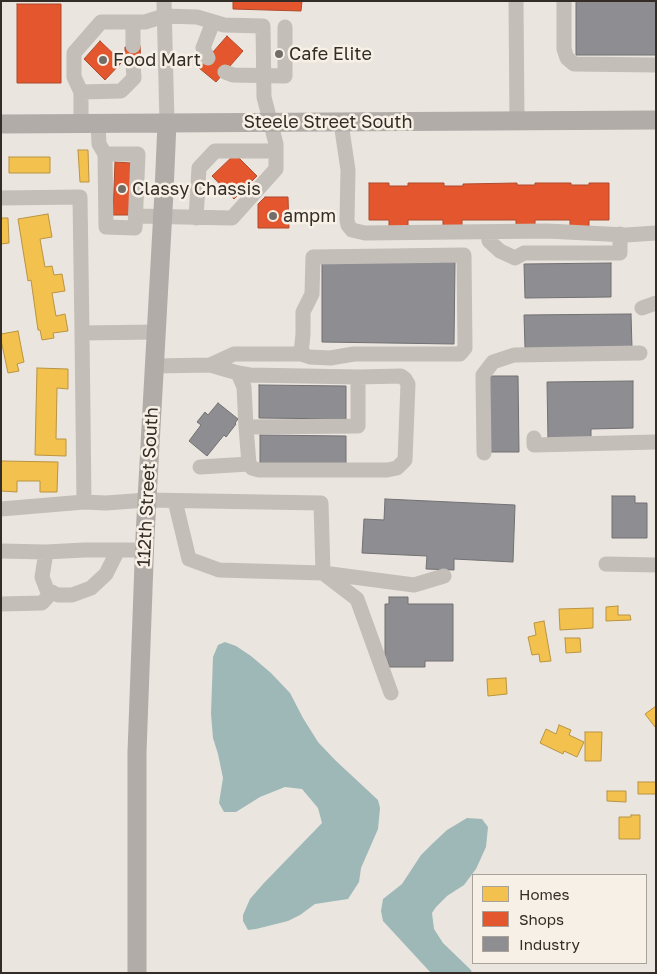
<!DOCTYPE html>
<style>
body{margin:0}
#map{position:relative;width:657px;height:974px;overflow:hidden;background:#eae5df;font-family:"Golos Text",sans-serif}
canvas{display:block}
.frame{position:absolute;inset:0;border:2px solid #332c27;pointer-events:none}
.legend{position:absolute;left:472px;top:874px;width:175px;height:90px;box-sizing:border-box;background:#f7f0e6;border:1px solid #a9a29a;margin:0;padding:6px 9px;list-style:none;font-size:15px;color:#332c27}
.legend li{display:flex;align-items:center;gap:10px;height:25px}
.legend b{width:25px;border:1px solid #a9a29a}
</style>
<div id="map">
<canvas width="657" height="974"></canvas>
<div class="frame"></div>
<ul class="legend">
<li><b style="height:14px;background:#f2c14e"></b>Homes</li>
<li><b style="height:14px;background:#e4572e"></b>Shops</li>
<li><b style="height:14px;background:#8d8d92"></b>Industry</li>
</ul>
</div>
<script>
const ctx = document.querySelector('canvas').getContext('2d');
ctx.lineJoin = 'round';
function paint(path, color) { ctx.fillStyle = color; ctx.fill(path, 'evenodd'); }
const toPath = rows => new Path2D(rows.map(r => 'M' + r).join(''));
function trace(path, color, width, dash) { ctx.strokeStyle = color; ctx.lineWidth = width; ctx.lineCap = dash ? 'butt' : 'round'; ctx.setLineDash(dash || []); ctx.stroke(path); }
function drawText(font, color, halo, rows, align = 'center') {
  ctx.font = font + ' "Golos Text",sans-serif'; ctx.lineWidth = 5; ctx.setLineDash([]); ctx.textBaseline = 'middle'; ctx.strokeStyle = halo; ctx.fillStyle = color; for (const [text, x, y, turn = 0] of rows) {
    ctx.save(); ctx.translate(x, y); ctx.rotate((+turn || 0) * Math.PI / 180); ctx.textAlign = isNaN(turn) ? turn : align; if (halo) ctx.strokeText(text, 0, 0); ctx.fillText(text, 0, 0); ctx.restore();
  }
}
paint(toPath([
 [225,642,236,646,251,656,271,673,290,693,303,718,318,742,335,760,378,800,380,808,378,829,361,868,359,882,348,899,315,904,300,915,288,921,256,929,248,930,243,921,243,915,250,899,263,884,322,823,318,808,302,789,285,787,260,797,236,812,224,812,219,803,223,778,218,754,213,738,211,714,213,657,218,645],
 [467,818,482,819,488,827,486,847,476,869,464,885,447,896,436,907,432,913,434,929,443,943,471,970,472,973,431,973,383,921,381,911,383,899,402,884,421,855,431,845,447,830]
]), '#9eb8b8');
const homes = toPath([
 [78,150,88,150,89,182,80,182,78,150],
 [9,157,50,157,50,173,9,173,9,157],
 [48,214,52,237,40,239,45,267,52,266,54,275,62,274,65,291,52,293,56,316,65,314,68,331,53,333,54,338,42,340,40,330,38,330,31,280,28,281,18,219,48,214],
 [1,218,8,218,9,243,1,244,1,218],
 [18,331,24,362,17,364,19,371,8,373,1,340,1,334,18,331],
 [37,368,68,369,68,389,57,388,56,439,66,439,66,456,35,455,37,368],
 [1,461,58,462,57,492,40,492,40,481,17,481,17,492,1,491,1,461],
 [618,606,618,615,630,615,631,620,606,621,606,607,618,606],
 [593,608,593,628,560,630,559,609,593,608],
 [544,621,551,661,540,662,539,654,532,655,528,637,536,635,534,623,544,621],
 [565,638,580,638,581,652,566,653,565,638],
 [506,678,507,694,488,696,487,679,506,678],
 [656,706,656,726,655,727,645,714,656,706],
 [559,725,571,730,569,735,584,742,577,757,564,751,563,754,540,743,546,729,556,734,559,725],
 [585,732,602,732,601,761,585,761,585,732],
 [638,782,656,782,656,794,638,794,638,782],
 [607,791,626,791,626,802,607,801,607,791],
 [631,815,640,815,640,839,619,839,619,817,631,817,631,815]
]);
paint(homes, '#f2c14e');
trace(homes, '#b99442', 1);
const shops = toPath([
 [233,1,302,1,301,11,233,9,233,1],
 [17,4,61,4,61,83,17,83,17,4],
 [227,36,243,51,216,82,199,68,227,36],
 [100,41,122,62,105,80,84,59,100,41],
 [140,46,141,64,125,64,125,47,140,46],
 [235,154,257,176,234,199,212,176,235,154],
 [115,162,131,163,129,215,113,215,115,162],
 [369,183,389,183,389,186,408,186,408,183,444,183,444,186,463,186,463,184,517,183,517,185,535,185,535,183,571,183,571,185,589,185,589,183,609,183,609,220,589,220,589,229,570,229,570,220,535,220,535,229,516,229,516,220,462,220,462,229,443,229,443,220,408,220,408,229,389,229,389,220,369,220,369,183],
 [265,197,288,197,289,228,258,228,258,204,265,197]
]);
paint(shops, '#e4572e');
trace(shops, '#af4a2c', 1);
const industry = toPath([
 [576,1,656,1,656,55,576,55,576,1],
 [322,260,455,262,454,344,322,342,322,260],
 [611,263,611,297,525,298,524,264,611,263],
 [631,314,632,348,525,348,524,315,631,314],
 [490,376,518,376,519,452,490,452,490,376],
 [633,381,633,428,591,429,591,439,548,440,547,382,633,381],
 [259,385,346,386,346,419,259,418,259,385],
 [218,403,238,419,235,423,236,424,226,437,224,435,207,456,189,441,201,425,197,422,205,412,208,415,218,403],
 [260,435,346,436,346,465,260,464,260,435],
 [612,496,635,496,635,503,647,503,647,538,612,538,612,496],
 [385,499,515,505,513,562,454,559,454,570,426,569,427,556,362,553,364,519,384,520,385,499],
 [389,597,408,597,408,604,453,604,453,661,425,661,425,667,389,667,388,661,385,661,385,604,389,604,389,597]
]);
paint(industry, '#8d8d92');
trace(industry, '#727072', 1);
trace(toPath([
 [164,1,167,123],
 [516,1,517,121],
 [564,1,564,49,567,58,574,64,656,65],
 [133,22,133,46],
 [208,58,203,48,213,22],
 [133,64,134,78,121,91,81,92,74,77,74,53,101,22,145,22,164,16,197,17,224,25,263,26,264,97,276,144,276,169,232,218,136,216],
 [225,72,233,75,285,76,285,27],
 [81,92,81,124],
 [98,123,99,144,105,154,106,227,135,228,138,154,105,154],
 [341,123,348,170,347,220,348,225,352,230,365,233,547,231,626,235,656,233],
 [1,198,80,197,82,333],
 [196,218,199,168,215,151,276,151],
 [488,232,489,241,500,251,515,258,524,253,620,253,620,234],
 [464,255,465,348,460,354,354,354,330,358,310,357,301,354,303,334,303,312,312,294,313,257,464,255],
 [642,308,656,303],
 [210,365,238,373,250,375,358,377,358,426,246,427,244,387,238,373],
 [155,366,210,365,234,354,301,354],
 [246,427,249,464,252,468,259,470,387,470,397,468,405,460,408,384,405,379,401,376,358,377],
 [534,438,534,445,656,442],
 [484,453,483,375,493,362,514,355,640,353],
 [200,467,249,464],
 [175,501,189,559,219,570,323,573,357,599,391,693],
 [84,502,82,333,156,332],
 [1,509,84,502,106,503,147,500,321,503,323,573,414,585,444,576],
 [118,550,106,574,91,588,72,595,58,595,47,590,42,577,46,552,84,550,145,550],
 [1,551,46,552],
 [606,564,656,565],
 [1,604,42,603,52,592]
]), '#c3beb8', 15);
trace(toPath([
 [1,124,656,120],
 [137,973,137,752,145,536,164,192,167,123]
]), '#b1aca8', 19);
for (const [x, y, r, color] of [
 [279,54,5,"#736d67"],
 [103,60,5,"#736d67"],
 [122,189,5,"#736d67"],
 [273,216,5,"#736d67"]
]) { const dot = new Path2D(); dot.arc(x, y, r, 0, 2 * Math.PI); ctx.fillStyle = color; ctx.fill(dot); trace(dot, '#f7f0e6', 2); }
drawText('18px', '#332c27', '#f7f0e6', [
 ["Cafe Elite",289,54],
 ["Food Mart",113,60],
 ["Classy Chassis",132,189],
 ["ampm",283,216]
], 'left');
drawText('18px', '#332c27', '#f7f0e6', [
 ["Steele Street South",328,122],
 ["112th Street South",148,487,-87]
]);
</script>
